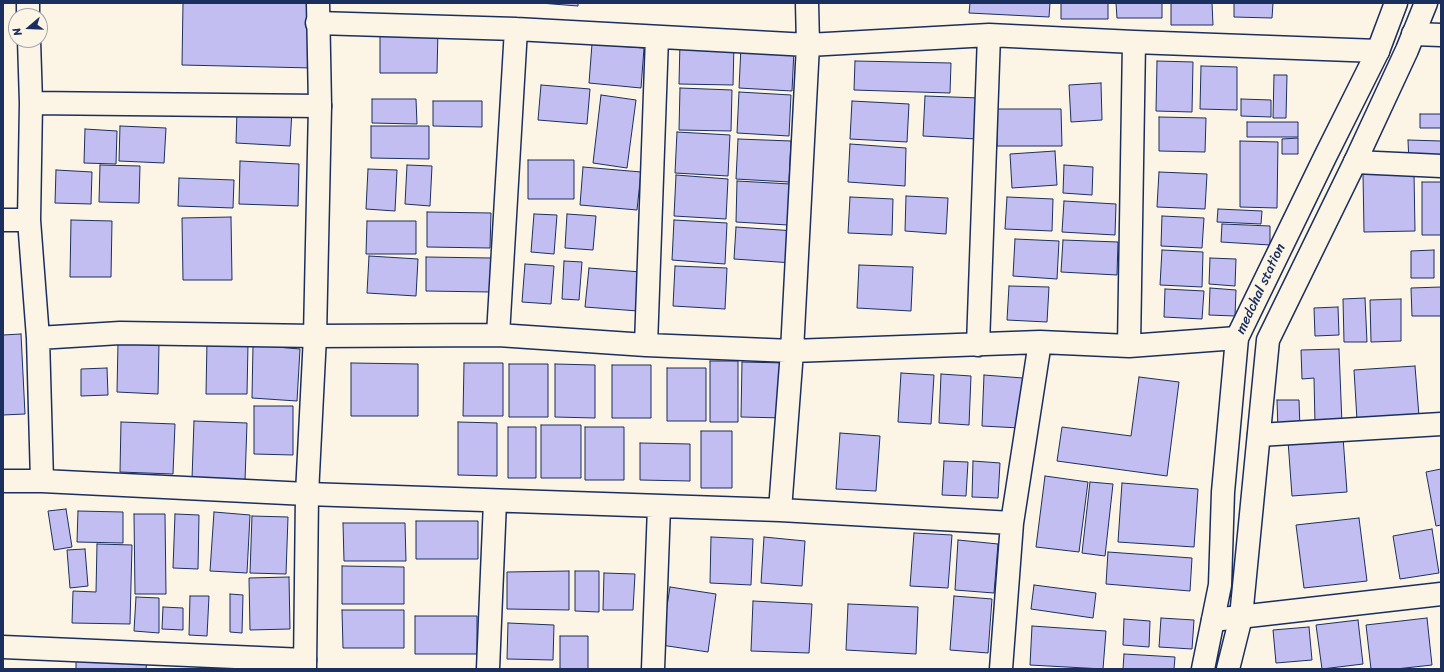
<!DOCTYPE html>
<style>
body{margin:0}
#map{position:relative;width:1444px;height:672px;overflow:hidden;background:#fcf5e5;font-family:Sriracha,sans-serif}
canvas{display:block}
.frame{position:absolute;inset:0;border:4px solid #1b2f5e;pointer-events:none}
.north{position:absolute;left:8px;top:8px;width:40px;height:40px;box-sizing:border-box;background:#fcf5e5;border:1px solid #a2a6af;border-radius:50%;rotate:251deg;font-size:11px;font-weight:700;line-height:16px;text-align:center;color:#1b2f5e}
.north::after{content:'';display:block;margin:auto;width:14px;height:18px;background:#1b2f5e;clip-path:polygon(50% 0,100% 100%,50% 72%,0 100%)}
</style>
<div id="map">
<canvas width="1444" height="672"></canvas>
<div class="frame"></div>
<div class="north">N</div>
</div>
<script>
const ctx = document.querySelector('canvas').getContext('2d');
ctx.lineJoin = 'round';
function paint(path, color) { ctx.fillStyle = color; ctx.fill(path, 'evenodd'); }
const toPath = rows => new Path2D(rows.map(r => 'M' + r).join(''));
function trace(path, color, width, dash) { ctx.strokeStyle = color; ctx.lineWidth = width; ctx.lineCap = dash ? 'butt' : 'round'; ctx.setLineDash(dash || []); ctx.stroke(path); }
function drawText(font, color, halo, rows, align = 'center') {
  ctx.font = font + ' Sriracha,sans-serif'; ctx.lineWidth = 3.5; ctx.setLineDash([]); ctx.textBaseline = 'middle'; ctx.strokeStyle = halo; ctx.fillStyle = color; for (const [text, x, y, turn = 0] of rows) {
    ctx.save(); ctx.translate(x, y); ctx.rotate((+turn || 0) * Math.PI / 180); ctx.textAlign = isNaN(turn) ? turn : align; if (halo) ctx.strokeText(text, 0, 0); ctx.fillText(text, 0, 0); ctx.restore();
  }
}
const building = toPath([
 [183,3,307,3,313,68,182,65,183,3],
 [540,3,578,3,578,6,540,3],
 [970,3,1050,3,1049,17,969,13,970,3],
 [1061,3,1108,3,1108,19,1061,19,1061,3],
 [1116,3,1162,3,1162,18,1117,18,1116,3],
 [1171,3,1212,3,1213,25,1171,25,1171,3],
 [1234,3,1273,3,1272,18,1234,17,1234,3],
 [380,30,438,30,437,73,380,73,380,30],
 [680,42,734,44,733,85,679,84,680,42],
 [592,44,644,48,641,88,589,83,592,44],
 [741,47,794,50,792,91,739,88,741,47],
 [855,61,951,63,950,93,854,90,855,61],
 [1157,61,1193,62,1192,112,1156,111,1157,61],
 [1201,66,1237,67,1237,110,1200,109,1201,66],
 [1274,75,1287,75,1286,118,1273,118,1274,75],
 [1101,83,1102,120,1071,122,1069,85,1101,83],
 [541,85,590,89,587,124,538,120,541,85],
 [680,88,732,90,731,131,679,130,680,88],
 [739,92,791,95,789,136,737,133,739,92],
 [601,95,636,100,627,168,593,163,601,95],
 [925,96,980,98,977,139,923,136,925,96],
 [372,99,416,99,417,124,372,123,372,99],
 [1241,99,1271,100,1271,117,1241,116,1241,99],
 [433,101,482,101,482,127,433,126,433,101],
 [852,101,909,104,907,142,850,139,852,101],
 [997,109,1061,109,1062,146,997,146,997,109],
 [292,110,290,146,236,143,237,111,292,110],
 [1420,114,1441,114,1441,128,1420,128,1420,114],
 [1159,117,1206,118,1205,152,1159,151,1159,117],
 [1247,122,1298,122,1298,137,1247,137,1247,122],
 [120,126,166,128,164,163,119,161,120,126],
 [371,126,429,126,429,159,371,158,371,126],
 [85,129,117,131,116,164,84,163,85,129],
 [677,132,730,135,728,176,675,173,677,132],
 [1298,138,1298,154,1282,154,1282,139,1298,138],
 [738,139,791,141,789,182,736,179,738,139],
 [1408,140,1441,141,1441,163,1409,163,1408,140],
 [1240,141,1278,142,1277,208,1240,207,1240,141],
 [850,144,906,148,905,186,848,182,850,144],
 [1055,151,1057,185,1012,188,1010,154,1055,151],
 [528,160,574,160,574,199,528,199,528,160],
 [240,161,299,164,298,206,239,204,240,161],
 [100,165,140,166,139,203,99,202,100,165],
 [407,165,432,166,430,206,405,204,407,165],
 [1064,165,1093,167,1092,195,1063,193,1064,165],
 [583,167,641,172,637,210,580,205,583,167],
 [368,169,397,170,395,211,366,209,368,169],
 [56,170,92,172,91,204,55,203,56,170],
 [1159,172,1207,174,1205,209,1157,207,1159,172],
 [1414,173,1415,231,1364,232,1363,174,1414,173],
 [676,175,728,179,726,219,674,216,676,175],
 [179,178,234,180,233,208,178,206,179,178],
 [737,181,790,184,788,225,736,222,737,181],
 [1422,182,1441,182,1441,235,1422,235,1422,182],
 [906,196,948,198,946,234,905,231,906,196],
 [850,197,893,199,892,235,848,233,850,197],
 [1007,197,1053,199,1052,231,1005,229,1007,197],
 [1064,201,1116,204,1115,235,1062,232,1064,201],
 [1218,209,1262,211,1261,224,1217,222,1218,209],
 [427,212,491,213,490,248,427,247,427,212],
 [534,214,557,215,554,254,531,252,534,214],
 [567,214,596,216,593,250,565,248,567,214],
 [1162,216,1204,218,1202,248,1161,246,1162,216],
 [231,217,232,280,183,280,182,218,231,217],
 [71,220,112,221,111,277,70,277,71,220],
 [674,220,727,223,725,264,672,260,674,220],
 [367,221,416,221,416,254,366,254,367,221],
 [1222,224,1270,226,1270,245,1221,242,1222,224],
 [736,227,795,231,793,263,734,259,736,227],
 [1015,239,1059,241,1057,279,1013,276,1015,239],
 [1063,240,1118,242,1117,275,1061,272,1063,240],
 [1162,250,1203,252,1202,287,1160,285,1162,250],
 [1434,250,1434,278,1411,278,1411,251,1434,250],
 [369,256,418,259,416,296,367,293,369,256],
 [426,257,491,258,491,292,426,291,426,257],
 [1210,258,1236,259,1235,286,1209,284,1210,258],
 [564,261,582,262,579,300,562,299,564,261],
 [525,264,554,266,551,304,522,302,525,264],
 [859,265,913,267,911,311,857,308,859,265],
 [675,266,727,268,725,309,673,306,675,266],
 [589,268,641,272,638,311,585,307,589,268],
 [1009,286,1049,287,1047,322,1007,320,1009,286],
 [1441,287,1441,316,1412,316,1411,288,1441,287],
 [1210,288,1236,290,1235,316,1209,315,1210,288],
 [1165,289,1204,291,1202,319,1164,317,1165,289],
 [1365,298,1367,342,1344,342,1343,299,1365,298],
 [1401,299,1401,341,1371,342,1370,300,1401,299],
 [1338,307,1339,335,1315,336,1314,308,1338,307],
 [21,334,25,414,3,415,3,335,21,334],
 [207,341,248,344,247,394,206,394,207,341],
 [118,343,159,343,158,394,117,392,118,343],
 [253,345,300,349,297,401,252,398,253,345],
 [1339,349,1342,424,1315,424,1314,378,1302,379,1301,350,1339,349],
 [710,361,738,361,738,422,710,422,710,361],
 [742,362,786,363,785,418,741,417,742,362],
 [351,363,418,364,418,416,351,416,351,363],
 [464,363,503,363,503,416,463,416,464,363],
 [509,364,548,364,548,417,509,417,509,364],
 [555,364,595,365,595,418,555,417,555,364],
 [612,365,651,365,651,418,612,418,612,365],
 [1415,366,1419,416,1357,420,1354,370,1415,366],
 [107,368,108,395,81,396,81,369,107,368],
 [667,368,706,368,706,421,667,421,667,368],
 [901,373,934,375,931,424,898,422,901,373],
 [941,374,971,376,969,425,939,423,941,374],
 [984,375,1023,378,1020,428,982,426,984,375],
 [1139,377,1179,382,1167,476,1057,461,1062,427,1131,436,1139,377],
 [1277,400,1299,400,1300,429,1278,430,1277,400],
 [254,406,293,406,293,455,254,454,254,406],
 [194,421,247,423,245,481,192,479,194,421],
 [121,422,175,424,173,474,120,472,121,422],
 [458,422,497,423,497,476,458,475,458,422],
 [541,425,581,425,581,478,541,478,541,425],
 [508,427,536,427,536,478,508,478,508,427],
 [585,427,624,427,624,480,585,480,585,427],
 [701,431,732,431,732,488,701,488,701,431],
 [840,433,880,436,876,491,836,489,840,433],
 [1343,437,1347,492,1292,496,1288,441,1343,437],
 [640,443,690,444,690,481,640,480,640,443],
 [944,461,968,462,966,496,942,495,944,461],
 [973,461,1000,463,998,498,972,497,973,461],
 [1441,469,1441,525,1436,526,1426,472,1441,469],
 [1045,476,1088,482,1079,552,1036,547,1045,476],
 [1090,482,1113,484,1105,556,1082,553,1090,482],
 [1122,483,1198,489,1194,547,1118,542,1122,483],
 [66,509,72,547,54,550,48,511,66,509],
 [78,511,123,512,123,543,77,542,78,511],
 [214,512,250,515,247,573,210,571,214,512],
 [134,514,165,514,166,594,135,594,134,514],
 [175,514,199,515,198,569,173,568,175,514],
 [252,516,288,517,286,574,250,573,252,516],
 [1359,518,1367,581,1304,588,1296,525,1359,518],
 [416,521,478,521,478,559,416,559,416,521],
 [343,523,405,523,406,561,344,561,343,523],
 [1432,529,1439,573,1400,579,1393,536,1432,529],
 [914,533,952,535,948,588,910,586,914,533],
 [711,537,753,539,751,585,710,583,711,537],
 [764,537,805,541,802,586,761,583,764,537],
 [958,540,998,544,994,593,955,590,958,540],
 [97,544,132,545,130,624,72,623,73,591,96,592,97,544],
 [85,549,88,586,70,588,67,550,85,549],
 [1108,552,1192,558,1190,591,1106,584,1108,552],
 [342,566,404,567,404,604,342,604,342,566],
 [569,571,569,610,507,609,507,572,569,571],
 [575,571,599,571,599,612,575,611,575,571],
 [604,573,635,574,633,610,603,610,604,573],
 [289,577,290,629,250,630,249,578,289,577],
 [1034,585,1096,593,1093,618,1031,609,1034,585],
 [670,587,716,594,708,652,661,645,670,587],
 [230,594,243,595,242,633,230,632,230,594],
 [190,596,209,596,207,636,189,635,190,596],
 [954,596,992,599,988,653,950,650,954,596],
 [136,597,159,598,159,633,134,631,136,597],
 [753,601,812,604,809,653,751,651,753,601],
 [848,604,918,607,916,654,846,650,848,604],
 [163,607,183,608,183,630,162,629,163,607],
 [342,610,404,610,404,648,343,648,342,610],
 [415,616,477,616,477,654,415,654,415,616],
 [1161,618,1194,620,1192,649,1159,647,1161,618],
 [1427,618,1432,665,1396,669,1371,669,1366,625,1427,618],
 [1124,619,1150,621,1149,647,1123,645,1124,619],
 [1358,620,1363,664,1322,669,1316,625,1358,620],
 [508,623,554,625,553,660,507,659,508,623],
 [1032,626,1106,631,1103,669,1030,665,1032,626],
 [1309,627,1312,660,1276,663,1273,630,1309,627],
 [560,636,588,636,588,669,560,669,560,636],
 [1124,654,1175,657,1174,669,1123,669,1124,654],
 [76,658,147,659,146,669,76,669,76,658]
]);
paint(building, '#c3bef1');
trace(building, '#1b2f5e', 1);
const minor = toPath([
 [28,3,28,16],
 [317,23,516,29,808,45,989,35,1134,42,1378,51],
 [1413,34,1441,35],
 [29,40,31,103,29,220,38,338,42,481],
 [31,103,320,106],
 [1355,162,1441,166],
 [3,220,29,220],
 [498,335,516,29],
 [38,338,120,333,315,336,498,335,646,345,792,351,1040,342,1129,346,1237,338],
 [646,345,657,37],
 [978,345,989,35],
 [1129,346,1134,42],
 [1259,435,1441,424],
 [3,481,42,481,307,494,780,510,1012,523],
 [780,510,792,351,808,45,807,3],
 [1213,620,1441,594],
 [3,647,305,660],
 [488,669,495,501],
 [653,669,659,507],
 [1001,669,1012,523,1040,342]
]);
const tertiary = toPath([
 [305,669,307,494,315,336,320,106,318,3],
 [1203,669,1220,585,1223,492,1237,338,1325,157,1378,51,1396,3],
 [1228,669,1241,617,1268,340,1355,162,1407,50,1426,3]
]);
trace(minor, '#1b2f5e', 25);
trace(tertiary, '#1b2f5e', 25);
trace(minor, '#fcf5e5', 22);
trace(tertiary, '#fcf5e5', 22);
drawText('14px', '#1b2f5e', '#fcf5e5', [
 ["medchal station",1261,289,-65]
]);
</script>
